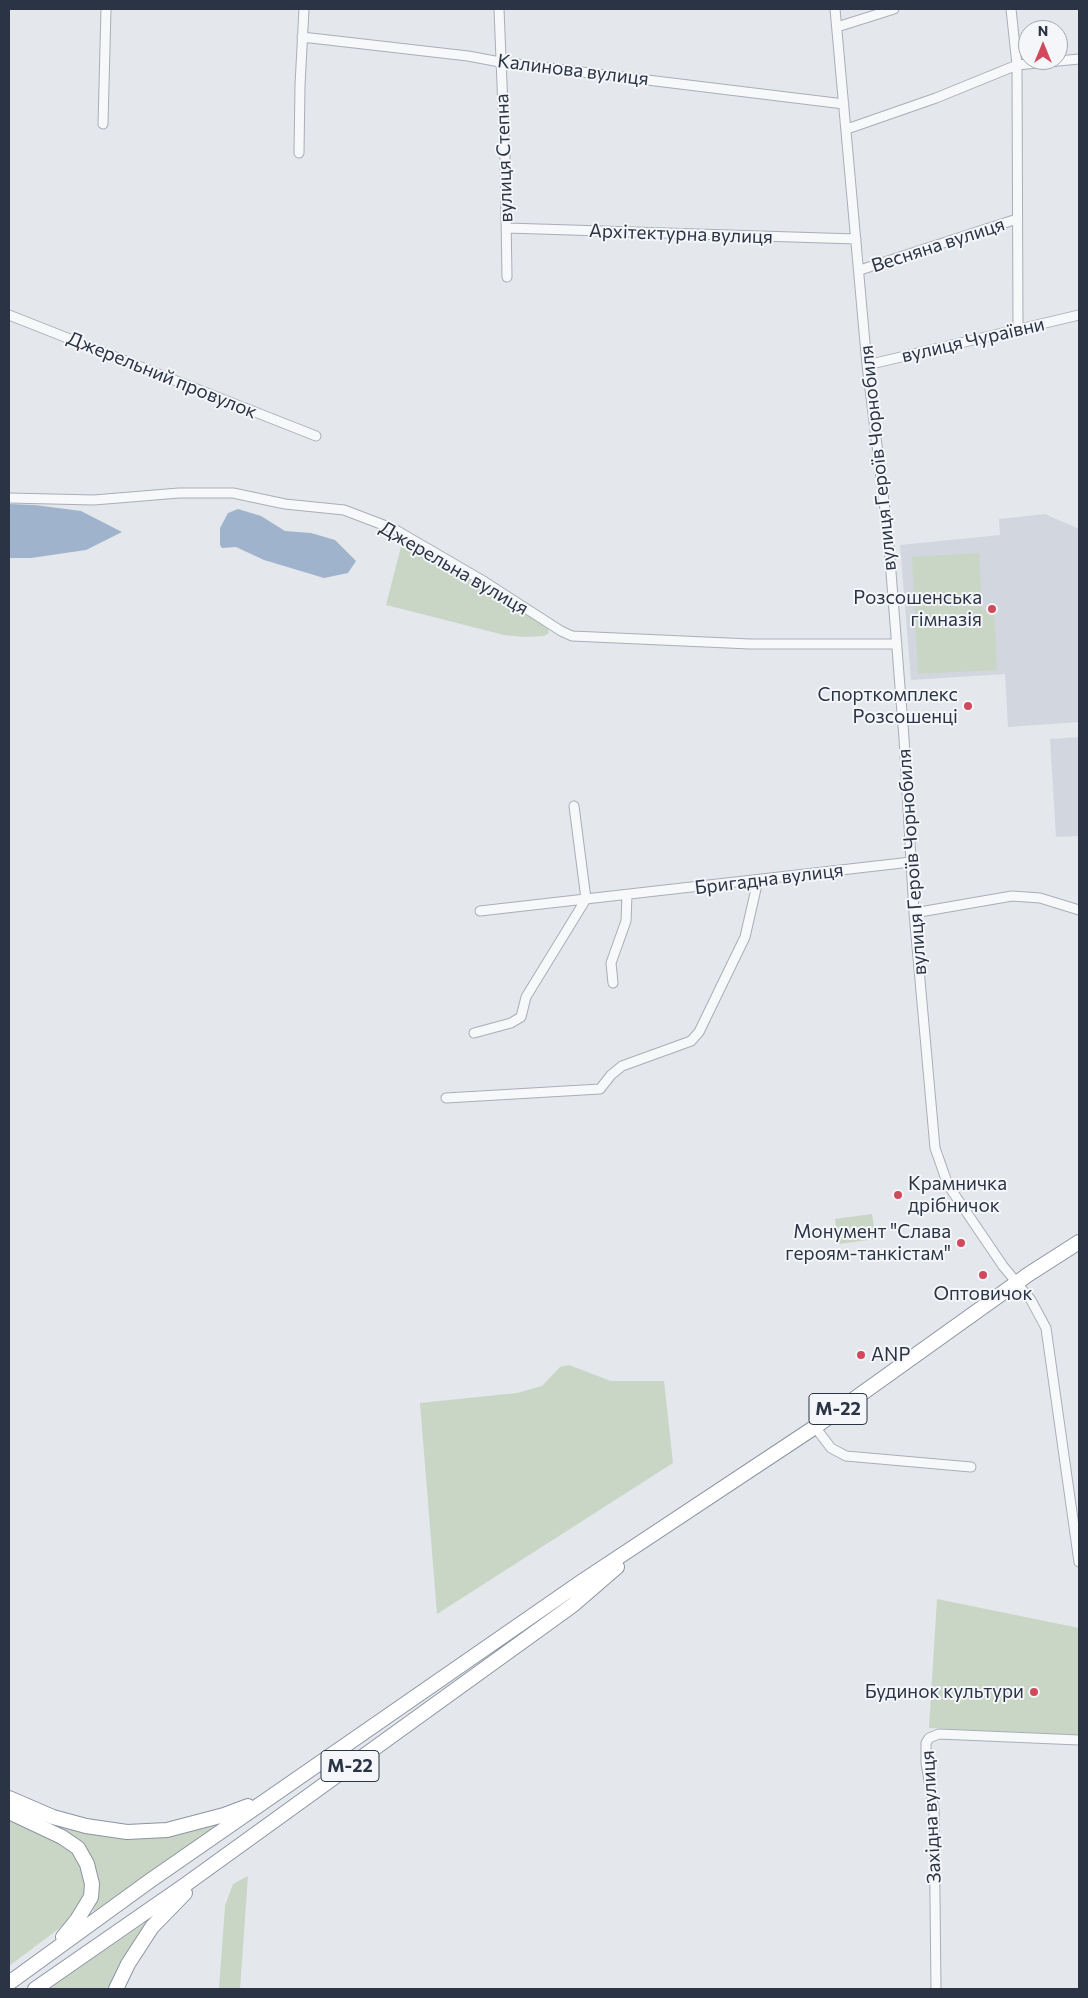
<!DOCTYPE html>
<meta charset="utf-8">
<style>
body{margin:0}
#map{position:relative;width:1088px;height:1998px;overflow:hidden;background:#e4e7ec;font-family:Commissioner,sans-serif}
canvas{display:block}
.frame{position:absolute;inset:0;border:10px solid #2b3445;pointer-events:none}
.north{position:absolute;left:1018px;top:20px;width:50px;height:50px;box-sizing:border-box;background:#f4f6f9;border:1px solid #a4a8b1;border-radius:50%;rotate:0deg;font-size:14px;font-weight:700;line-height:20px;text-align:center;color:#2b3445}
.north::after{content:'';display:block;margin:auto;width:18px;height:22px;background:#d1495b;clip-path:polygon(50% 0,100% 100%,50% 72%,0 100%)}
</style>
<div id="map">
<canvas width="1088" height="1998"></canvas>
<div class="frame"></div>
<div class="north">N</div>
</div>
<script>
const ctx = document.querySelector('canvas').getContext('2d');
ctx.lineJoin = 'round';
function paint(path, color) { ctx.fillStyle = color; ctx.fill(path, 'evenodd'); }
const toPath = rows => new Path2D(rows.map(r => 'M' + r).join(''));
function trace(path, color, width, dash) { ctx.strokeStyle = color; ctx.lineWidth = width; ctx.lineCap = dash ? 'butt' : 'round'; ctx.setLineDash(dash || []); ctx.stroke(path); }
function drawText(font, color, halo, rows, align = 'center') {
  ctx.font = font + ' Commissioner,sans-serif'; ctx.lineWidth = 4; ctx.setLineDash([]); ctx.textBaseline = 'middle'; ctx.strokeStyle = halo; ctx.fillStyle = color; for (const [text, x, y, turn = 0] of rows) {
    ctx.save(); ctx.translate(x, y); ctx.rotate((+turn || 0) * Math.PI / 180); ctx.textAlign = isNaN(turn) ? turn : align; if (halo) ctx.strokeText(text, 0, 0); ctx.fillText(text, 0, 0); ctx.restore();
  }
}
paint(toPath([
 [1045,514,1079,529,1079,722,1008,727,1005,674,911,680,900,545,1000,535,999,519],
 [1079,737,1079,836,1056,837,1050,739]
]), '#d2d6de');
paint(toPath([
 [402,543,419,548,536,620,548,628,549,633,544,636,523,637,504,635,386,605],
 [979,553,982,610,994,609,997,670,918,674,912,557],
 [872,1214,876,1239,839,1244,835,1219],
 [569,1365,611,1381,664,1381,673,1463,437,1614,420,1403,517,1393,542,1386,560,1367],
 [937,1599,1079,1628,1079,1736,929,1728],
 [9,1818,73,1851,86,1877,85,1891,69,1921,9,1966],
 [223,1822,93,1912,97,1896,96,1867,79,1841,56,1827,57,1824,155,1836,193,1831],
 [248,1876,240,1989,219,1989,225,1906,233,1884],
 [164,1910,112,1989,48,1989]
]), '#c9d6c5');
paint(toPath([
 [9,504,35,505,81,511,122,532,86,550,31,558,9,558],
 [238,509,261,516,285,531,311,533,335,540,356,561,348,573,324,578,264,560,236,547,222,548,220,545,220,528,228,513]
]), '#9fb4cc');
const minor = toPath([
 [499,9,505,159,507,277],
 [835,9,867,365,888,534,904,738,914,913,935,1148,948,1185,1003,1266,1031,1300,1046,1328,1079,1562],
 [1011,9,1017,65,1018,329],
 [837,27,894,9],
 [302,37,468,56,500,62,844,104],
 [103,124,106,9],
 [847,129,936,98,1017,65,1079,59],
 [299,153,300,85,304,9],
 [507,228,856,239],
 [860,270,1017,219],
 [9,315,316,436],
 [867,365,1079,315],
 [9,498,94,500,179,493,233,493,285,504,344,510,394,529,485,582,561,631,572,636,750,644,897,644],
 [480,911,911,862],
 [914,913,1012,896,1040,898,1079,910],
 [613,983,611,963,626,921,627,895],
 [474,1033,511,1023,521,1017,526,997,586,899,574,806],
 [446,1098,600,1089,611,1075,622,1066,691,1041,699,1032,745,937,758,880],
 [815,1427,831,1448,846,1456,971,1467],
 [936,1989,934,1810,926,1763,926,1743,929,1738,939,1734,1079,1740]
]);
const trunk = toPath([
 [9,1798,53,1817,86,1826,127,1832,167,1830,224,1815,248,1806],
 [9,1812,62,1837,78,1848,87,1864,92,1884,91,1897,77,1920,63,1937],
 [9,1983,151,1880,581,1582,815,1427,1029,1274,1079,1242],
 [35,1989,185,1885,573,1605,617,1567],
 [116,1989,128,1964,152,1927,185,1893]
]);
trace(minor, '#a9aeb7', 11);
trace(trunk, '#8b94a3', 16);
trace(minor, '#f7f8fa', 9);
trace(trunk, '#fff', 14);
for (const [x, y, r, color] of [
 [992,609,5,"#d1495b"],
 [968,706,5,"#d1495b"],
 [898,1195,5,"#d1495b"],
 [961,1243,5,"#d1495b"],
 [983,1275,5,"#d1495b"],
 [861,1355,5,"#d1495b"],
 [1034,1692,5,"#d1495b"]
]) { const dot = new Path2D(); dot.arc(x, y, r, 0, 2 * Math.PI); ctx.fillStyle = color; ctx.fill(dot); trace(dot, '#f4f6f9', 2); }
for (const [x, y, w] of [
 [838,1409,58],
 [350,1766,58]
]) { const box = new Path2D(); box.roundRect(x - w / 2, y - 15.5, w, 31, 4); ctx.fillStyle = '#f4f6f9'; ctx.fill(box); trace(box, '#2b3445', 1); }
drawText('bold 18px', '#2b3445', null, [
 ["М-22",838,1409],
 ["М-22",350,1766]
]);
drawText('19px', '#2b3445', '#f4f6f9', [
 ["Калинова вулиця",573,70,7],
 ["вулиця Степна",504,158,-92],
 ["Архітектурна вулиця",681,234,2],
 ["Весняна вулиця",938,245,-18],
 ["вулиця Чураївни",973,340,-13],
 ["Джерельний провулок",162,375,22],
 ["вулиця Героїв Чорнобиля",878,458,-96],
 ["Джерельна вулиця",454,568,30],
 ["вулиця Героїв Чорнобиля",912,862,-94],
 ["Бригадна вулиця",769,879,-7],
 ["Західна вулиця",931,1817,-93]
]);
drawText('19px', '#2b3445', '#f4f6f9', [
 ["Розсошенська",982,598],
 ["гімназія",982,620],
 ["Спорткомплекс",958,695],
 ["Розсошенці",958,717],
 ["Крамничка",908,1184,"left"],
 ["дрібничок",908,1206,"left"],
 ["Монумент \"Слава",951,1232],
 ["героям-танкістам\"",951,1254],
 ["Оптовичок",983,1294,"center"],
 ["ANP",871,1355,"left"],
 ["Будинок культури",1024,1692]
], 'right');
</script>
